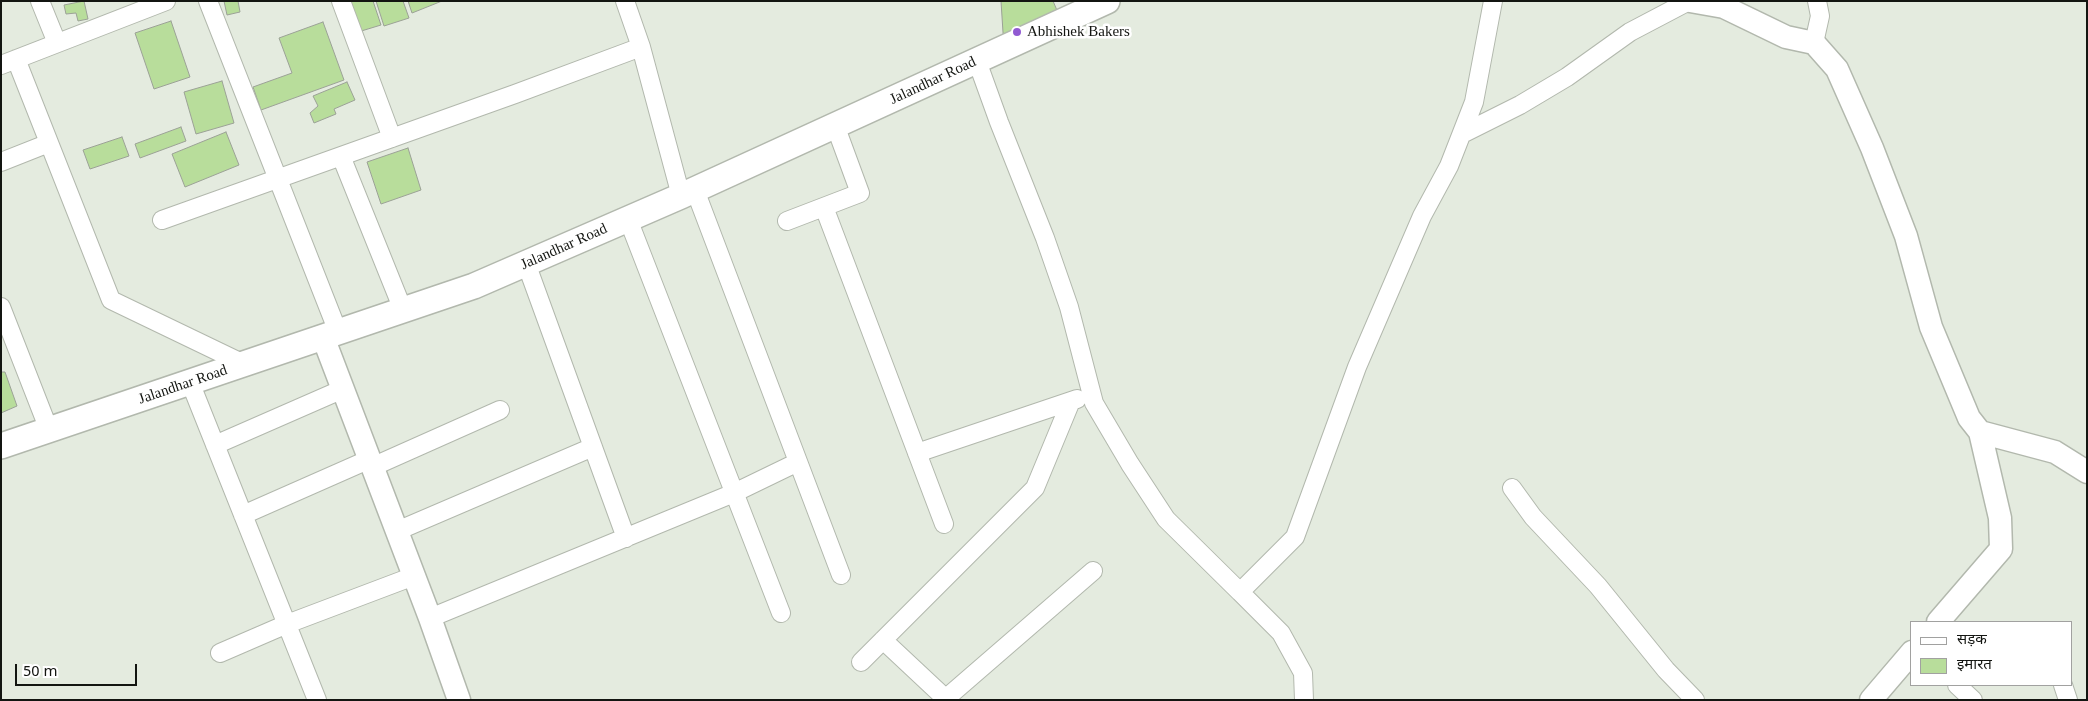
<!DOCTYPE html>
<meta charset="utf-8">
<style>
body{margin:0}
#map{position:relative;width:2088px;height:701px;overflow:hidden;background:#e4ebdf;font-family:Georgia,"Noto Sans Devanagari",serif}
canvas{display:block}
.frame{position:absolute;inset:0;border:2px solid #131511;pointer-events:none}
.legend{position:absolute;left:1910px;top:621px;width:162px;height:65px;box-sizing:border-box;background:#fff;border:1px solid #a1a1a0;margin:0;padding:6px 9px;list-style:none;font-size:15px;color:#131511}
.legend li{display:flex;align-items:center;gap:10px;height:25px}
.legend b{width:25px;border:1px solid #a1a1a0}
.scale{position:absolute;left:15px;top:664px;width:122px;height:22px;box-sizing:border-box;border:2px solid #131511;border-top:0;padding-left:6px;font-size:15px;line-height:18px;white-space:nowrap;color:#131511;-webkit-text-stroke:4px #fff;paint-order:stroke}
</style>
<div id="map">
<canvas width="2088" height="701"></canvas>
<div class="frame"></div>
<ul class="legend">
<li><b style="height:6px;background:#fff"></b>सड़क</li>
<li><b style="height:14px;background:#b8dd9b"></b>इमारत</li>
</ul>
<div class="scale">50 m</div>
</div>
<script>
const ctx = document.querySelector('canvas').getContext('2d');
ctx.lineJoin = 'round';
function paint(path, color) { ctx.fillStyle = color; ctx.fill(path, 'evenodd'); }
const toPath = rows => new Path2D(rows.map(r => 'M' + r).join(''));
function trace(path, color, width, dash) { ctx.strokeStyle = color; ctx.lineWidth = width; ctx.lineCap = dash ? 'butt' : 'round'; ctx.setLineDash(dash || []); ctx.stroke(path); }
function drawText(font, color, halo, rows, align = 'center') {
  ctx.font = font + ' Georgia,serif'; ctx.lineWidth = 5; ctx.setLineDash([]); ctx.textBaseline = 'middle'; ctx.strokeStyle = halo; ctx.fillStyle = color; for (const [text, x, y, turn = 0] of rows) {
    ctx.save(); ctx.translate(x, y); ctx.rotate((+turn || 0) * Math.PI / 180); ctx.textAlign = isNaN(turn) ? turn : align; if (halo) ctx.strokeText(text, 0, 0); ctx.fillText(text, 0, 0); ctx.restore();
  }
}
const building = toPath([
 [84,1,88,19,78,21,76,13,66,14,64,5,84,1],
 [224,1,238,1,240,12,227,15,224,1],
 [348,1,373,1,381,25,358,32,348,1],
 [376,1,403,1,409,18,384,26,376,1],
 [408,1,442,1,412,13,408,1],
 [1001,1,1053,1,1059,15,1004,48,1001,1],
 [171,21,190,77,154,89,135,33,171,21],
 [323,22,344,80,261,110,253,87,292,73,279,38,323,22],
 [222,81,234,123,196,134,184,92,222,81],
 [347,82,355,100,334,109,336,114,314,123,310,113,318,106,313,96,347,82],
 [181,127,186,141,140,158,135,144,181,127],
 [226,132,239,165,185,187,172,154,226,132],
 [122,137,129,156,90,169,83,150,122,137],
 [408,148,421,190,381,204,367,162,408,148],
 [1,372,5,372,17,406,1,413,1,372]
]);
paint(building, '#b8dd9b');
trace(building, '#9ba196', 1);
const minor = toPath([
 [40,1,57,43],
 [208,1,338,332],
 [341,1,392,138],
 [625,1,641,47,681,196],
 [1814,43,1820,16,1817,1],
 [16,59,111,300,244,364],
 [977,61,999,122,1045,238,1069,307,1094,403,1130,464,1166,519,1240,592,1295,537,1357,367,1422,216,1449,166,1474,102,1493,1],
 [1,65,166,1],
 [1462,134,1520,105,1567,77,1630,32,1689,1],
 [341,156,403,310],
 [1,162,49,143],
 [695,190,841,575],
 [824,207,944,524],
 [628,219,781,613],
 [162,220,515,94,641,47],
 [787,221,860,193,835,125],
 [526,263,626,538],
 [1,307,49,430],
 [190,382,317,700],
 [215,445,343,389],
 [917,453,1077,399],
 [372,467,500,410],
 [1512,488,1533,517,1598,586,1666,670,1695,700],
 [243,515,370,459],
 [397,531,593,447],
 [1240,592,1281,633,1303,673,1304,700],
 [430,618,734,493,798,462],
 [883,640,945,698],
 [220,653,287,624,414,576],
 [861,662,1035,488,1071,401],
 [1957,685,1973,700],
 [2063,685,2068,700],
 [944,700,1093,571]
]);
const tertiary = toPath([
 [1690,1,1724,7,1786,37,1814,43,1837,69,1872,148,1906,236,1931,327,1969,418,1980,432,2055,452,2087,472],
 [323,337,430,618,459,700],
 [1938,622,2001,549,2000,518,1980,432],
 [1871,700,1912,652]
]);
const secondary = toPath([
 [1,446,474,286,681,196,1107,1]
]);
trace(minor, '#b2b8ad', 20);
trace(tertiary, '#b2b8ad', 25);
trace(secondary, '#b2b8ad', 28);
trace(minor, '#fff', 18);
trace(tertiary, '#fff', 22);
trace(secondary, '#fff', 25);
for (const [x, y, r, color] of [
 [1017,32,5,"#915ad2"]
]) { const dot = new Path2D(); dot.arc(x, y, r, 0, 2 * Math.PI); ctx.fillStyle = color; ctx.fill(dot); trace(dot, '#fff', 2); }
drawText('15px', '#131511', '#fff', [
 ["Abhishek Bakers",1027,32]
], 'left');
drawText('15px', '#131511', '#fff', [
 ["Jalandhar Road",933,81,-25],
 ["Jalandhar Road",564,247,-24],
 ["Jalandhar Road",183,385,-19]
]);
</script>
